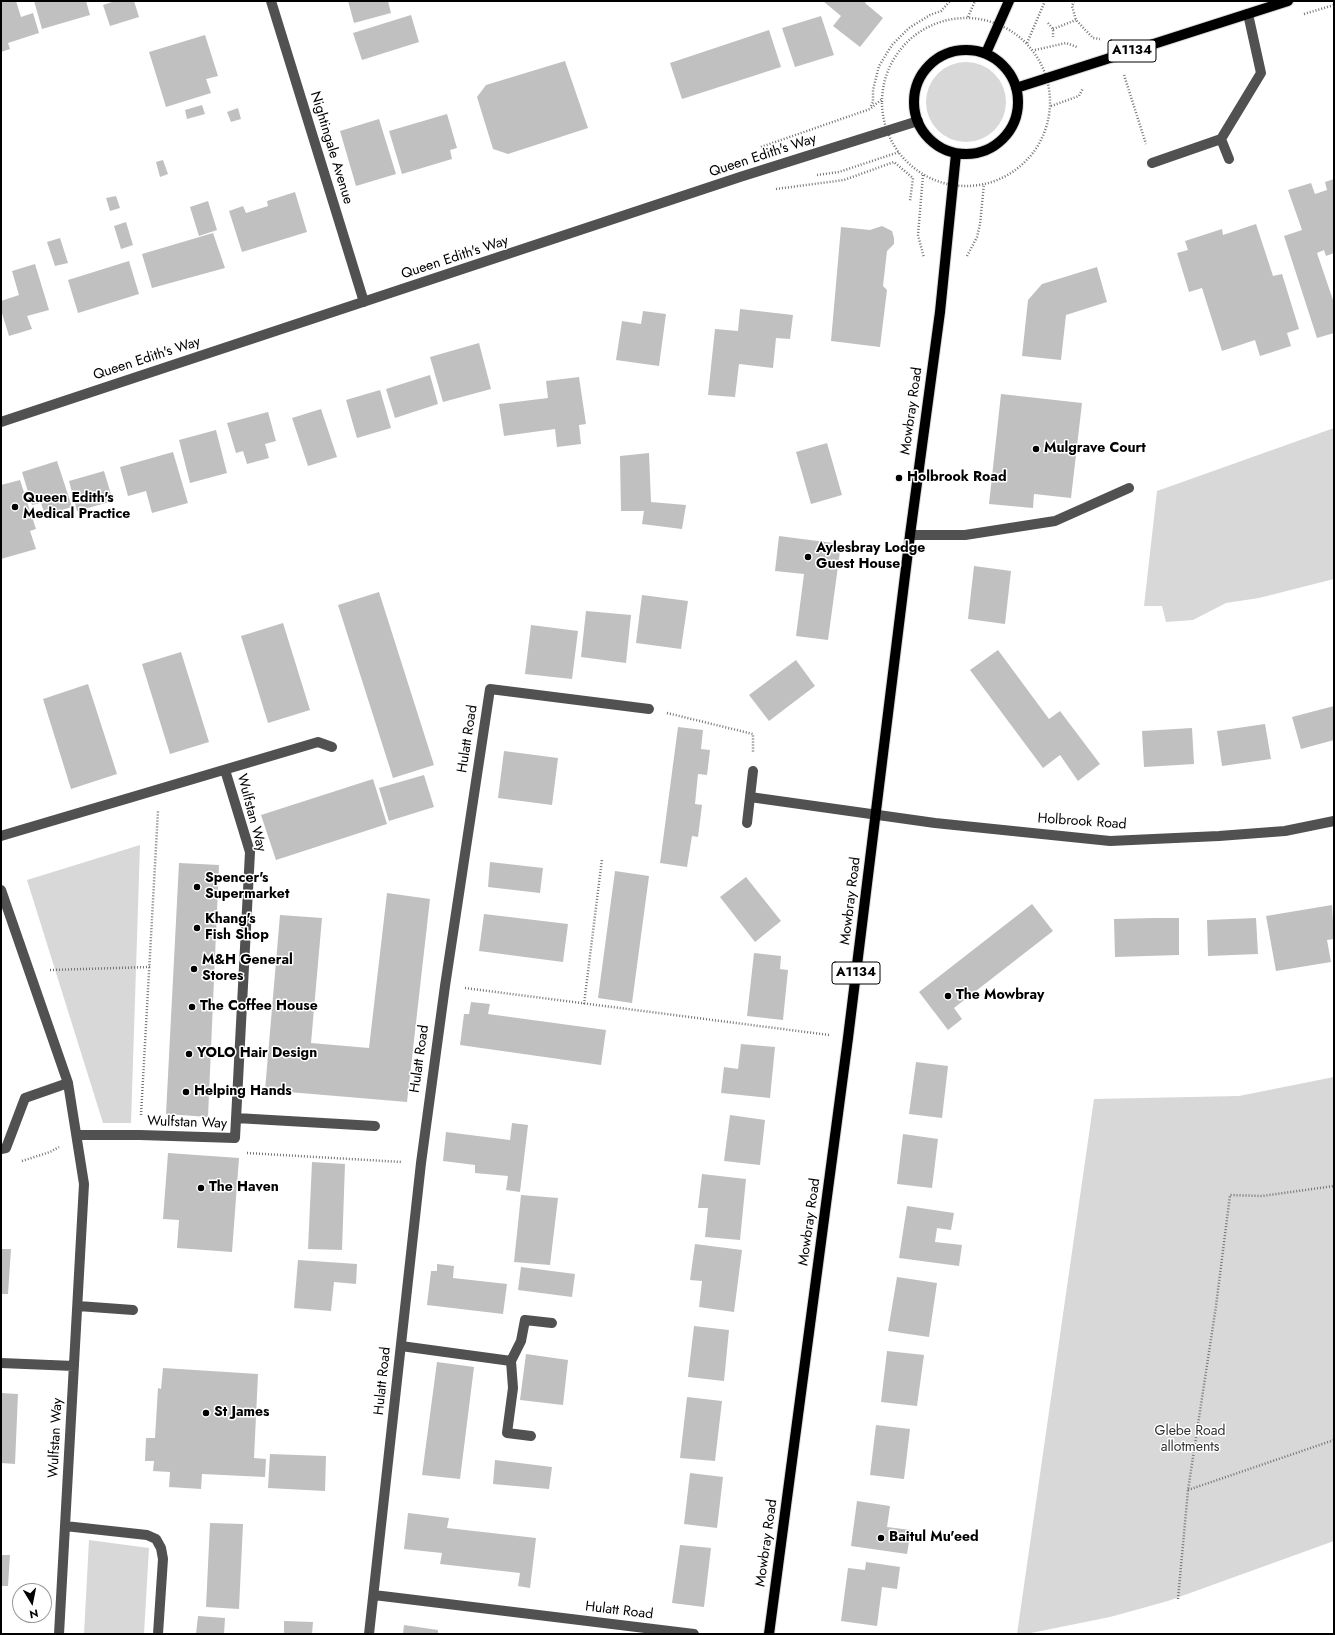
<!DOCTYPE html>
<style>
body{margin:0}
#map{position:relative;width:1335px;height:1635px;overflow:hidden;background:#fff;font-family:Jost,sans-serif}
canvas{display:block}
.frame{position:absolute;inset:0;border:2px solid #000;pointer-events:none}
.north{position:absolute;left:12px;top:1583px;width:40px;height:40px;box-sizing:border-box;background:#fff;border:1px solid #999;border-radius:50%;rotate:170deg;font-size:11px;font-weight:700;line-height:16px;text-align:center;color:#000}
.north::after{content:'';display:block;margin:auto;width:14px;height:18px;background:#000;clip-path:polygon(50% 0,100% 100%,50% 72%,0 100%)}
</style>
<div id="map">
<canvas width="1335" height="1635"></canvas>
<div class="frame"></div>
<div class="north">N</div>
</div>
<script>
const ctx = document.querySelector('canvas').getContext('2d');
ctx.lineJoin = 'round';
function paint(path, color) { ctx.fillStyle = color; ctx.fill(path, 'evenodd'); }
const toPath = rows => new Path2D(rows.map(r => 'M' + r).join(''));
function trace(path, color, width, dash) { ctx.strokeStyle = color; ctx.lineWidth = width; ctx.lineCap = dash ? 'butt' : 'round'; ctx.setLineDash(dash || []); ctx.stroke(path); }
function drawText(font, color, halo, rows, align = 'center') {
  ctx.font = font + ' Jost,sans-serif'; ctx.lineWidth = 3; ctx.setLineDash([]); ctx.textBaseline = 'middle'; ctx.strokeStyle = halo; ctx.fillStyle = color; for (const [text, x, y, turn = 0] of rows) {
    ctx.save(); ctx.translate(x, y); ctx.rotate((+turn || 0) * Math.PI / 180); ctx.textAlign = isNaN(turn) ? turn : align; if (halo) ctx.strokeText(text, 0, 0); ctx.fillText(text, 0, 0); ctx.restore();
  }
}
paint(toPath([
 '926 102a40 40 0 1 1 80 0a40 40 0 1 1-80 0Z',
 [1334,428,1334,579,1259,598,1226,603,1193,620,1166,622,1162,606,1144,606,1157,491],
 [140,845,131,1123,103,1123,27,880],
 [1334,1077,1334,1541,1168,1601,1110,1617,1026,1634,1017,1634,1094,1099,1239,1096],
 [89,1540,149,1548,144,1634,84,1634]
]), '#d8d8d8');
paint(toPath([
 [1,1,16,1,21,17,33,13,39,33,8,43,10,49,1,52],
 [34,1,86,1,90,15,42,29],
 [115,1,134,1,139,17,110,26,103,5],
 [348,1,388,1,391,13,354,23],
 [823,1,867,1,865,3,883,18,860,47,833,26,841,16],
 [411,15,419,42,362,60,353,33],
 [821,16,834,55,795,67,782,28],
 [769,30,781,67,682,99,670,63],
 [205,35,218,76,206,79,211,93,166,107,149,52],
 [565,61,588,128,508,154,493,149,477,97,486,85],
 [202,105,205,114,187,119,185,110],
 [238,108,241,119,231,122,227,112],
 [447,114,457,148,450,150,452,159,402,174,389,131],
 [379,119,396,174,356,186,340,131],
 [163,160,168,174,160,177,156,162],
 [1334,179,1334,253,1326,256,1324,250,1317,253,1334,303,1334,333,1317,338,1284,236,1302,230,1288,190,1311,183,1315,194,1327,190,1325,182],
 [295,192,307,232,242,252,229,211,243,206,246,213,268,206,267,201],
 [116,196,120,208,110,211,106,198],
 [208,201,217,230,199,236,190,207],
 [126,222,133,245,121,249,114,226],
 [1256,224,1273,276,1282,274,1299,329,1287,333,1291,346,1260,356,1255,340,1222,351,1202,288,1189,292,1177,253,1188,250,1185,241,1222,229,1223,235],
 [882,226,892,231,894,238,894,244,887,251,883,286,887,290,880,347,831,341,841,227,870,230],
 [213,233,225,268,152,288,142,254],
 [60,238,68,263,55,266,47,242],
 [129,261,139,294,78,313,68,280],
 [35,264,49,310,27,316,32,329,9,336,1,310,1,301,19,295,12,271],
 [1097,267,1107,302,1066,315,1061,360,1022,356,1028,300,1042,284],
 [740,309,793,315,790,339,776,338,773,368,739,364,735,397,708,395,715,329,738,331],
 [643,311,666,314,659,366,616,360,622,321,641,324],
 [479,343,491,389,443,402,430,357],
 [430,375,438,404,395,418,386,389],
 [579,377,586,424,579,425,581,444,557,447,555,429,504,436,499,404,548,398,546,381],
 [380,390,391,428,357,438,346,400],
 [1001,394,1082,403,1071,498,1034,494,1033,508,989,504],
 [321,409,337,457,308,466,292,418],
 [268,412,276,441,265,444,269,458,247,464,243,451,236,453,227,423],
 [216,430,227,473,190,483,179,440],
 [827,443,842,495,811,504,796,452],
 [173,452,188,503,152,513,146,491,128,496,120,467],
 [649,453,651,502,686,505,682,529,642,524,644,511,621,511,620,456],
 [57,461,72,507,45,515,41,503,32,505,22,472],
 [104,471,113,501,77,511,69,481],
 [20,480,36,529,30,531,36,549,1,559,1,485],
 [779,536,841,544,828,640,796,636,804,574,775,571],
 [974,566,1011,571,1005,624,968,619],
 [379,592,434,765,393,778,338,605],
 [642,595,688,601,681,649,636,643],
 [586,611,631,615,626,663,581,657],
 [283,623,310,710,268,723,241,636],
 [531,625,578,631,572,679,525,674],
 [998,650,1049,719,1060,711,1100,764,1078,781,1060,755,1043,768,970,670],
 [181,652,209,742,170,754,142,664],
 [796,660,815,686,769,721,749,695],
 [88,684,117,774,71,789,43,699],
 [1334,706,1334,740,1301,749,1292,717],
 [1265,724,1271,759,1222,766,1217,731],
 [678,727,703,730,701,749,710,750,707,775,698,774,695,804,702,805,698,837,692,836,687,867,660,863],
 [1192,728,1194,764,1144,767,1142,731],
 [504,751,558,758,552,805,498,798],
 [424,775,434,807,389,821,379,788],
 [373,779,387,824,276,860,261,815],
 [490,862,543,868,540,893,488,887],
 [179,863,219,865,208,1117,166,1114],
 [615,871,649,876,632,1003,598,998],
 [746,877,781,921,755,942,720,897],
 [387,893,430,899,407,1102,265,1090,280,915,322,918,311,1043,369,1048],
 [1032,904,1053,931,954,1008,962,1019,948,1030,919,992],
 [1332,905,1334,939,1327,940,1331,962,1276,971,1266,916],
 [484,914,568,924,563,962,479,951],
 [1154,918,1179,918,1179,955,1115,957,1114,919],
 [1256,918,1258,954,1208,956,1207,920],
 [754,953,781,956,780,969,788,970,783,1020,747,1016],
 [471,1002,490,1004,488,1014,606,1030,601,1065,460,1045,464,1014,469,1014],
 [741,1044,775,1047,770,1098,721,1093,724,1067,738,1069],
 [916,1062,948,1066,942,1118,909,1114],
 [730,1115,765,1120,760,1165,724,1161],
 [512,1123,528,1125,520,1192,506,1190,508,1176,475,1173,475,1165,443,1161,446,1132,510,1140],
 [903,1134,938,1139,932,1188,897,1184],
 [168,1153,239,1158,232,1252,177,1248,179,1220,163,1219],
 [312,1162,345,1164,342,1250,308,1249],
 [702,1174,746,1179,740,1240,705,1237,708,1208,698,1208],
 [521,1195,558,1198,550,1265,514,1262],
 [907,1206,954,1213,951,1230,937,1228,935,1242,962,1245,959,1266,899,1258],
 [695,1244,742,1250,734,1312,699,1307,702,1281,690,1280],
 [1,1249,11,1249,8,1294,1,1294],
 [298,1260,357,1264,356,1284,334,1282,331,1311,294,1308],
 [437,1264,454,1266,453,1278,507,1284,503,1314,427,1305,431,1271,437,1271],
 [521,1267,575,1274,572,1297,518,1290],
 [897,1277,937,1283,929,1337,888,1331],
 [694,1326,729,1330,724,1381,688,1377],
 [887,1351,924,1355,917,1406,881,1402],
 [526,1354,568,1360,563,1405,520,1400],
 [437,1362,474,1367,460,1479,422,1475],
 [163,1368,258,1374,254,1458,266,1459,265,1477,202,1474,201,1489,169,1487,170,1472,153,1471,154,1461,145,1461,146,1438,155,1438,158,1388,161,1389],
 [1,1393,18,1394,15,1464,1,1463],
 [687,1397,722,1401,715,1461,680,1458],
 [876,1425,910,1429,904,1479,870,1475],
 [270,1454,326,1456,325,1491,268,1488],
 [495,1460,552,1467,549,1489,493,1484],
 [690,1473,723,1477,717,1528,684,1524],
 [857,1501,890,1506,887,1527,911,1530,907,1554,851,1546],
 [408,1513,449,1518,447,1528,536,1538,530,1588,518,1586,520,1573,440,1564,442,1553,404,1549],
 [210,1523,243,1524,239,1609,206,1607],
 [680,1545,711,1548,704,1607,672,1603],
 [1,1555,10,1555,8,1586,1,1586],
 [866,1562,900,1567,897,1589,882,1587,877,1626,841,1621,848,1568,865,1570],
 [198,1616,225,1618,224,1634,196,1634],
 [284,1621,313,1622,312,1634,284,1634],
 [404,1625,438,1630,438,1634,403,1634]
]), '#c0c0c0');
const major = toPath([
 '914 102a52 52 0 1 1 104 0a52 52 0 1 1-104 0Z',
 [986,53,1009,1],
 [1016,88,1288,1],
 [769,1634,848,1038,910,535,940,312,956,154]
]);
trace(major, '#dbdbdb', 12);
trace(toPath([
 [1074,1,1072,6,1076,20,1093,38,1100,39],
 [1304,14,1334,5],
 [968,17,975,1],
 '882 102a84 84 0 1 1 168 0a84 84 0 1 1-168 0Z',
 [1048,23,1053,29,1053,37],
 [1053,29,1076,20],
 [1027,43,1045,1],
 [1035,50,1066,43,1077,47],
 [1124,75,1146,144],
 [871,106,873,102,873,90,879,66,892,45,909,28,930,15,941,11,950,1],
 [1051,106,1079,96,1083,88],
 [761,147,870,109,882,99],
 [817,175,839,172,899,152],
 [923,175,918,235,924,258],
 [776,189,844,180,894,162,913,178,910,201],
 [967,256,977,237,980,224,984,184],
 [667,713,753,734,753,752],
 [50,970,150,967],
 [465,988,829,1035],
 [584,1004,602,859],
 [141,1115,158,811],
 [247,1153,402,1162],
 [22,1161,50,1152,59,1147],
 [1188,1490,1334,1440],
 [1178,1599,1188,1490,1216,1306,1230,1195,1262,1196,1334,1186]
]), '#737373', 2.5, [1, 2]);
trace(toPath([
 [271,1,364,302],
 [1229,159,1221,139,1261,73,1248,14],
 [1152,163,1221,139],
 [1,422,740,177,918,121],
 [910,535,965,535,1055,521,1129,488],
 [750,797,935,823,1110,841,1219,836,1285,831,1334,821],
 [747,823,753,771],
 [1,836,318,742,332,747],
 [1,890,68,1083,84,1184,59,1634],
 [236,1118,375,1126],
 [78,1135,140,1135,235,1138,250,852,225,770],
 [1,1149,6,1148,25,1098,68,1083],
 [78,1306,133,1310],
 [401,1346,511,1361],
 [1,1363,74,1366],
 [531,1436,507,1433,513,1388,511,1361,521,1341,525,1320,552,1323],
 [65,1526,147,1535,156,1539,161,1548,163,1559,158,1634],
 [374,1595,694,1634],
 [369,1634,421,1163,445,986,490,689,649,709]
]), '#515151', 10);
trace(major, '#000', 10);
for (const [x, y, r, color] of [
 [1036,449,4,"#000"],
 [899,478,4,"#000"],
 [15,507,4,"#000"],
 [808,557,4,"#000"],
 [197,887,4,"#000"],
 [197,928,4,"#000"],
 [194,969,4,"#000"],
 [948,996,4,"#000"],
 [192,1007,4,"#000"],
 [189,1054,4,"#000"],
 [186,1092,4,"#000"],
 [201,1188,4,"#000"],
 [206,1413,4,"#000"],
 [881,1538,4,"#000"]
]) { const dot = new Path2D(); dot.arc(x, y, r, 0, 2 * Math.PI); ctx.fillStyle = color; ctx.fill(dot); trace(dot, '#fff', 1.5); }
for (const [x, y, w] of [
 [1132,51,48],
 [856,973,48]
]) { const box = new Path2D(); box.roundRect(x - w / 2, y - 11, w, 22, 3); ctx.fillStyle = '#fff'; ctx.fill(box); trace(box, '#000', 1); }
drawText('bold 13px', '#000', null, [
 ["A1134",1132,51],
 ["A1134",856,973]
]);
drawText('14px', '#000', '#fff', [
 ["Nightingale Avenue",331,148,73],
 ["Queen Edith's Way",763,156,-18],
 ["Queen Edith's Way",455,258,-18],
 ["Queen Edith's Way",147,359,-18],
 ["Mowbray Road",912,411,-82],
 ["Hulatt Road",468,739,-81],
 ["Wulfstan Way",251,813,75],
 ["Holbrook Road",1082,822,4],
 ["Mowbray Road",851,901,-83],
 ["Hulatt Road",420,1059,-82],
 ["Wulfstan Way",187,1123,2],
 ["Mowbray Road",810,1222,-82],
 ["Hulatt Road",383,1381,-84],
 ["Wulfstan Way",56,1438,-87],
 ["Mowbray Road",767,1543,-82],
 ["Hulatt Road",619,1611,7]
]);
drawText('bold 14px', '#000', '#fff', [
 ["Mulgrave Court",1044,449],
 ["Holbrook Road",907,478],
 ["Queen Edith's",23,499],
 ["Medical Practice",23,515],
 ["Aylesbray Lodge",816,549],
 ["Guest House",816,565],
 ["Spencer's",205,879],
 ["Supermarket",205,895],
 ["Khang's",205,920],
 ["Fish Shop",205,936],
 ["M&H General",202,961],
 ["Stores",202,977],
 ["The Mowbray",956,996],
 ["The Coffee House",200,1007],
 ["YOLO Hair Design",197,1054],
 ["Helping Hands",194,1092],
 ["The Haven",209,1188],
 ["St James",214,1413],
 ["Baitul Mu'eed",889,1538]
], 'left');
drawText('14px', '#2f2f2f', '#fff', [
 ["Glebe Road",1190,1432],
 ["allotments",1190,1448]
]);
</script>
